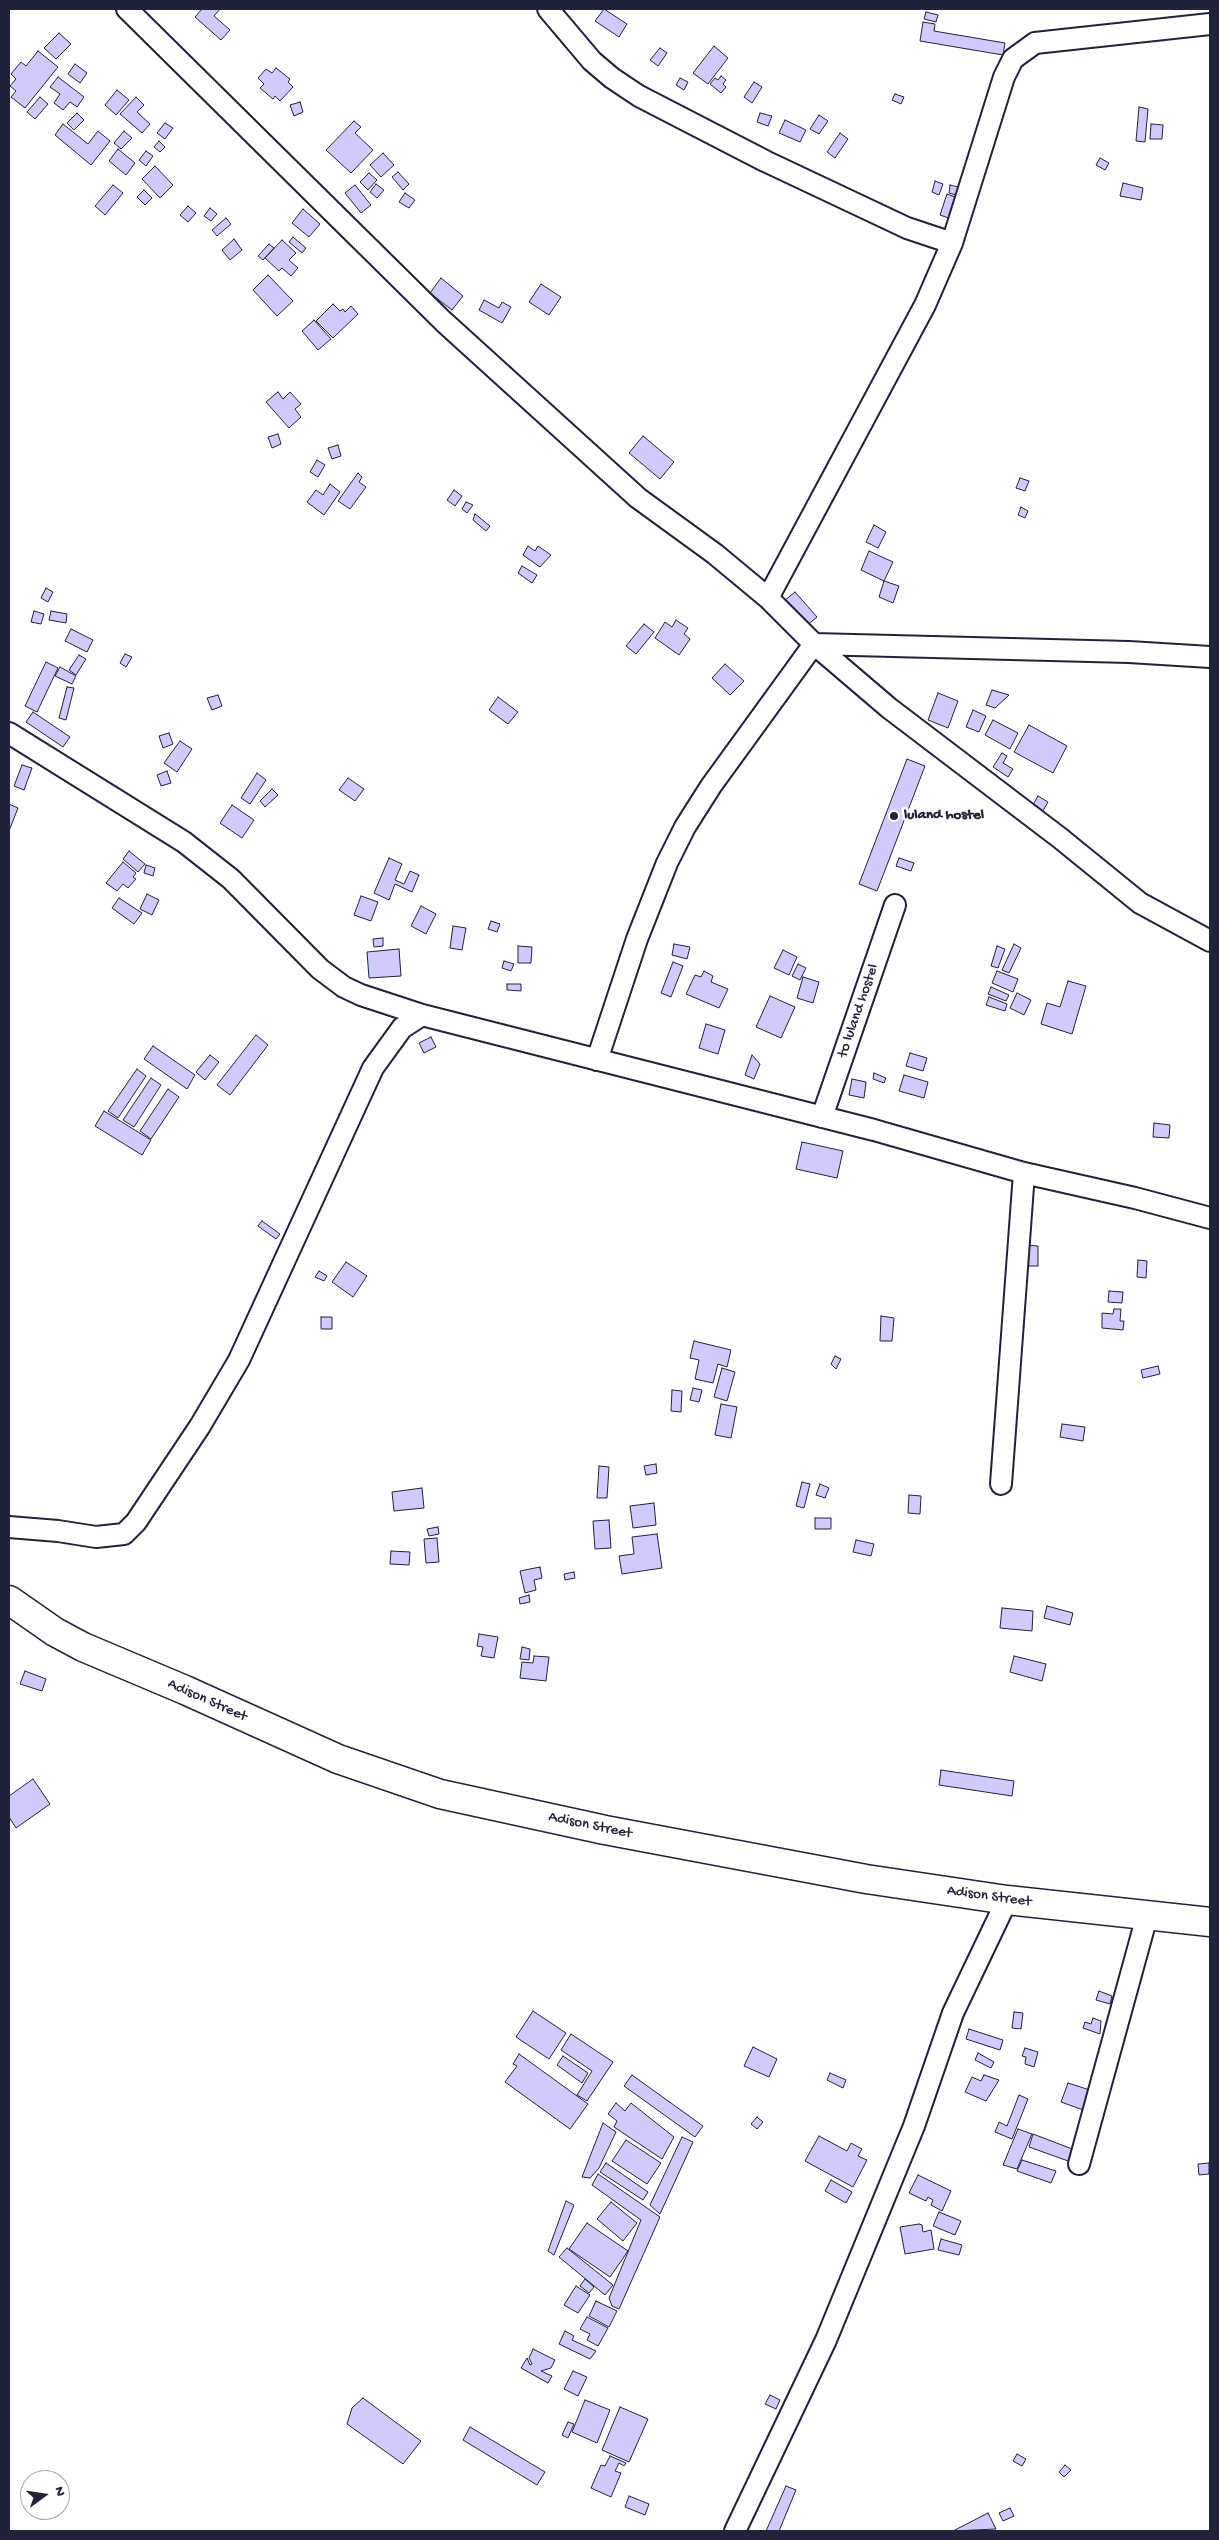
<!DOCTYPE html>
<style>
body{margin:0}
#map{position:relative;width:1219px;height:2540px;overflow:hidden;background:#fff;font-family:"Gochi Hand",sans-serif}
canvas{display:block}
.frame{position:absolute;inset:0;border:10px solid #22223b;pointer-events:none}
.north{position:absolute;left:20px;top:2470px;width:50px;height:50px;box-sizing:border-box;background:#fff;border:1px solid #a7a7b1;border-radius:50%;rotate:76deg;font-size:14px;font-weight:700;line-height:20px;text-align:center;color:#22223b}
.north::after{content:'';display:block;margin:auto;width:18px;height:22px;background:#22223b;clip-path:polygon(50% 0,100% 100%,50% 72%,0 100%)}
</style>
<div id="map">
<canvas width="1219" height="2540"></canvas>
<div class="frame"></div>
<div class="north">N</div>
</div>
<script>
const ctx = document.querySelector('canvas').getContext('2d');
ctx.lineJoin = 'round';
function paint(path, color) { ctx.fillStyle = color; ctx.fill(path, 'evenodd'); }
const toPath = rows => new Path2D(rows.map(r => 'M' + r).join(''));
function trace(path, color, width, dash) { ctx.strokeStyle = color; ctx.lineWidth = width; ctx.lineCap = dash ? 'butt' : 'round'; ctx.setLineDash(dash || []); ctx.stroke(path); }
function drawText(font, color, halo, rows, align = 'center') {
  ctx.font = font + ' "Gochi Hand",sans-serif'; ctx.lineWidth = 5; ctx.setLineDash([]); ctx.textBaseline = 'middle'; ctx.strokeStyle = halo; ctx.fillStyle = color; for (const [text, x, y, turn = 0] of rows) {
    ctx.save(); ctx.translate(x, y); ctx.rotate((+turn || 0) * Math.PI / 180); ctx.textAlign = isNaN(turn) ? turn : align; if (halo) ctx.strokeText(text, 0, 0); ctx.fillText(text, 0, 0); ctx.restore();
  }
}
const building = toPath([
 [202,9,220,9,214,16,230,30,221,40,195,17,202,9],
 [604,9,627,24,619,37,595,21,604,9],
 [926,12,938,15,936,22,924,19,926,12],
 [923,22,935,24,934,31,1005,43,1003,55,920,41,923,22],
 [59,33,71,44,56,59,44,48,59,33],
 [714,46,728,58,708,84,693,73,714,46],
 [660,48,667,53,658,66,650,60,660,48],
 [38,51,58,67,25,108,11,97,16,91,10,86,16,79,11,74,21,62,26,66,38,51],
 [75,64,87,73,80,83,68,74,75,64],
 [276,68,290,79,288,82,293,87,280,101,275,96,273,99,260,88,264,84,258,78,266,69,272,73,276,68],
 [721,76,726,80,723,84,726,87,721,93,710,84,715,78,718,80,721,76],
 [58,77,84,97,77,107,70,102,63,110,54,103,60,94,50,87,58,77],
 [680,78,688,82,684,90,676,85,680,78],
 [754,82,762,87,752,103,744,97,754,82],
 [117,90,129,100,116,115,105,105,117,90],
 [895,94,904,97,901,104,892,100,895,94],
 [40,97,48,104,35,119,27,112,40,97],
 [136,97,144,105,137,112,150,124,142,133,120,114,136,97],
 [300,102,303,112,294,116,290,105,300,102],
 [1139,107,1148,109,1145,142,1136,141,1139,107],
 [77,113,84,120,74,130,67,123,77,113],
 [760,113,772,116,768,126,757,122,760,113],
 [819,115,828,121,819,134,810,129,819,115],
 [785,120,806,130,800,142,779,133,785,120],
 [354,121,361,127,355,133,373,150,351,173,326,150,354,121],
 [165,123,173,128,165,139,157,133,165,123],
 [63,124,88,144,98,131,110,141,91,165,55,135,63,124],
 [1151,124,1163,125,1162,139,1150,139,1151,124],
 [124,131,132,138,121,149,114,143,124,131],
 [840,133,848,139,835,158,827,152,840,133],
 [159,141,165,147,160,152,154,147,159,141],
 [118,149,135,163,126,175,109,161,118,149],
 [146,151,153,156,146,166,139,160,146,151],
 [383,153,394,165,381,177,370,165,383,153],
 [1100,158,1109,163,1105,170,1096,165,1100,158],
 [155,166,173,185,160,198,142,179,155,166],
 [398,172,409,184,403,190,392,177,398,172],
 [369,173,377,180,368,190,360,182,369,173],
 [935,181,943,184,939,195,932,192,935,181],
 [1123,183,1143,188,1141,200,1120,196,1123,183],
 [376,184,384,190,377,198,370,192,376,184],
 [113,185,123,193,105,215,95,206,113,185],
 [355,185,371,205,361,213,345,193,355,185],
 [950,185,962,188,960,196,949,193,950,185],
 [144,190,152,198,145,205,137,197,144,190],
 [405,193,415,200,409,208,399,202,405,193],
 [947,194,958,198,951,219,940,215,947,194],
 [188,206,196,213,188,222,180,215,188,206],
 [210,208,217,214,211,221,204,216,210,208],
 [303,209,320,224,309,237,292,223,303,209],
 [226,218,231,224,217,236,212,230,226,218],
 [293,237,306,248,302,253,289,242,293,237],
 [234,239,242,250,230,260,222,250,234,239],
 [282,240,296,253,289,260,298,268,291,276,282,268,279,271,265,258,282,240],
 [269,244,274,248,263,260,258,256,269,244],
 [268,275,293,301,277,316,253,290,268,275],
 [441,278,463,296,452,310,430,293,441,278],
 [541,284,561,297,549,315,529,302,541,284],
 [484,300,499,308,502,302,511,307,502,323,479,310,484,300],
 [333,304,340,311,343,309,345,312,351,306,358,314,333,338,316,321,333,304],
 [314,320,331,339,318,350,302,331,314,320],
 [278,392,283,399,290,392,301,404,295,409,301,417,289,428,266,402,278,392],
 [278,434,281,444,272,448,268,437,278,434],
 [643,436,674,462,660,479,629,453,643,436],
 [338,445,341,456,332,459,328,448,338,445],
 [317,460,325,465,318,477,310,472,317,460],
 [358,473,362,477,359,482,366,487,350,509,338,501,358,473],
 [1020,478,1029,481,1025,491,1016,488,1020,478],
 [330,484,340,492,324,515,307,502,316,490,323,495,330,484],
 [454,490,462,496,455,506,447,500,454,490],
 [466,502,473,505,467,513,462,509,466,502],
 [1021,507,1028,511,1025,518,1018,515,1021,507],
 [475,514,490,526,486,531,473,520,475,514],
 [874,525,886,532,878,548,866,542,874,525],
 [528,546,535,551,538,546,551,555,540,567,523,555,528,546],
 [869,551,893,562,884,581,861,570,869,551],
 [522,566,537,575,532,583,518,573,522,566],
 [884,581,899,586,893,603,879,597,884,581],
 [46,588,53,592,48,602,41,598,46,588],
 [795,592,817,617,806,626,784,601,795,592],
 [34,611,44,614,41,624,31,622,34,611],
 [51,611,67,614,66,623,49,620,51,611],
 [676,620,688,628,684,634,690,639,679,655,655,638,665,622,672,627,676,620],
 [644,624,654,632,636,654,626,646,644,624],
 [71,629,93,640,87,652,65,641,71,629],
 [125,654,132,657,126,667,120,663,125,654],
 [79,655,86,659,76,675,69,670,79,655],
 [46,662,58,668,37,712,25,706,46,662],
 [725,664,744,681,730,695,712,678,725,664],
 [60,667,76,676,72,684,55,676,60,667],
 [67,687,74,688,66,720,59,718,67,687],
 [992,690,1009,695,995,708,986,705,992,690],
 [938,693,958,701,948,728,928,720,938,693],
 [218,695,222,706,212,710,207,698,218,695],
 [498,697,518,712,508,724,489,710,498,697],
 [973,710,986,716,979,732,966,727,973,710],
 [33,712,70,737,63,747,26,722,33,712],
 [993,720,1018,733,1010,749,985,735,993,720],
 [1029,725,1067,746,1053,773,1014,752,1029,725],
 [169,733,173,744,163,748,159,736,169,733],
 [180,741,192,749,177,772,164,763,180,741],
 [1002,753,1007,756,1003,763,1013,769,1008,777,993,767,1002,753],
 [907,759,925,766,877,891,859,884,907,759],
 [22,765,32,768,24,790,14,786,22,765],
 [167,771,171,783,161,786,157,775,167,771],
 [257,773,266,780,250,804,241,798,257,773],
 [348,778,364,789,355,801,339,790,348,778],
 [272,789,278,795,265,807,260,801,272,789],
 [1038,796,1048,802,1041,814,1031,808,1038,796],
 [9,804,18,808,9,831,9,804],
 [232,805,254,820,242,838,220,823,232,805],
 [129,851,145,864,138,872,123,859,129,851],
 [389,858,402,864,395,880,404,884,410,871,419,875,412,892,395,884,389,900,374,893,389,858],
 [899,858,914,863,911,871,896,866,899,858],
 [123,862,136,873,133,877,136,879,128,888,123,884,117,891,106,883,123,862],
 [146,865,155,868,153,876,144,873,146,865],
 [147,894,159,900,152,915,140,909,147,894],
 [361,896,378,902,371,921,354,915,361,896],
 [119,898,142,913,134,924,112,908,119,898],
 [421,906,436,914,426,934,411,926,421,906],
 [491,921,500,924,497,932,488,929,491,921],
 [453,926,466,928,462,950,450,948,453,926],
 [383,938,383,946,374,947,373,939,383,938],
 [674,944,690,947,687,959,672,955,674,944],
 [1014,944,1021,948,1009,973,1002,970,1014,944],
 [518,946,532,947,531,963,518,963,518,946],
 [997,946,1005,949,998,968,991,966,997,946],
 [399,949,401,976,369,978,367,952,399,949],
 [783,950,797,957,789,975,774,968,783,950],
 [504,961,514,964,511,971,502,968,504,961],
 [673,962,683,966,671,997,661,993,673,962],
 [798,964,806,968,800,980,792,976,798,964],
 [704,971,713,976,711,982,728,989,719,1008,686,994,695,975,701,977,704,971],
 [997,971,1018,979,1013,992,992,983,997,971],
 [803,977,819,982,813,1003,797,998,803,977],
 [1068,981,1086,986,1072,1034,1041,1024,1047,1003,1060,1007,1068,981],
 [507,984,521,984,521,991,507,990,507,984],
 [991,987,1009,995,1006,1001,988,994,991,987],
 [1017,993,1031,1000,1024,1015,1010,1008,1017,993],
 [770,996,795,1007,781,1038,756,1027,770,996],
 [989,997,1007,1004,1005,1011,986,1005,989,997],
 [706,1024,725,1030,718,1054,699,1048,706,1024],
 [256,1035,268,1045,230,1095,217,1085,256,1035],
 [431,1037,436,1047,424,1053,419,1043,431,1037],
 [153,1046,195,1075,187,1089,144,1059,153,1046],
 [910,1053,927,1058,923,1071,906,1066,910,1053],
 [210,1055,219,1062,205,1080,196,1072,210,1055],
 [752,1055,760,1064,754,1079,745,1075,752,1055],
 [137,1069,146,1076,118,1118,108,1111,137,1069],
 [874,1073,886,1078,884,1083,873,1079,874,1073],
 [904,1075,928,1082,924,1098,899,1091,904,1075],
 [151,1078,161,1085,134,1127,123,1120,151,1078],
 [852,1079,866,1082,864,1098,849,1095,852,1079],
 [168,1089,179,1097,151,1139,140,1131,168,1089],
 [104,1111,151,1140,142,1155,95,1126,104,1111],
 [1154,1123,1170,1125,1169,1138,1153,1137,1154,1123],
 [802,1142,843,1151,837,1178,796,1169,802,1142],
 [262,1221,280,1234,276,1239,258,1226,262,1221],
 [1026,1245,1038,1246,1038,1266,1025,1266,1026,1245],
 [1138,1260,1147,1261,1146,1278,1137,1277,1138,1260],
 [346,1262,367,1276,353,1297,332,1282,346,1262],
 [319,1271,327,1276,324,1281,315,1277,319,1271],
 [1109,1291,1123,1292,1122,1303,1108,1302,1109,1291],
 [1114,1309,1121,1309,1120,1321,1124,1321,1123,1330,1102,1328,1102,1313,1113,1314,1114,1309],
 [881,1316,894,1318,892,1341,880,1341,881,1316],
 [321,1317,332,1317,332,1329,321,1329,321,1317],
 [694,1341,731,1350,727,1367,718,1364,713,1383,695,1379,699,1360,690,1358,694,1341],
 [835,1356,841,1359,836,1369,831,1364,835,1356],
 [1158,1366,1160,1374,1143,1378,1141,1370,1158,1366],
 [722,1368,735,1372,727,1401,714,1397,722,1368],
 [693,1388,702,1390,699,1402,690,1400,693,1388],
 [672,1390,682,1391,681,1412,671,1411,672,1390],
 [721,1404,737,1407,731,1438,715,1435,721,1404],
 [1062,1424,1085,1427,1083,1441,1060,1437,1062,1424],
 [656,1464,657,1473,646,1475,644,1466,656,1464],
 [599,1466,609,1467,607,1498,597,1498,599,1466],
 [802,1482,810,1484,804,1508,796,1506,802,1482],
 [820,1484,829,1488,825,1498,816,1495,820,1484],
 [422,1488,424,1508,394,1511,392,1492,422,1488],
 [909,1495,921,1496,920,1514,908,1513,909,1495],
 [654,1503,656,1525,633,1528,630,1506,654,1503],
 [815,1518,831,1518,831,1529,815,1529,815,1518],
 [609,1520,611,1548,595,1549,593,1521,609,1520],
 [438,1527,439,1534,429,1536,427,1529,438,1527],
 [657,1534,662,1568,622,1574,619,1556,634,1554,632,1537,657,1534],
 [437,1538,439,1562,426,1563,424,1539,437,1538],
 [856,1540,874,1544,871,1556,853,1552,856,1540],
 [391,1551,410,1552,409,1565,390,1564,391,1551],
 [540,1567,542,1578,534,1580,536,1590,525,1593,520,1571,540,1567],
 [574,1572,575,1578,565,1580,564,1574,574,1572],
 [529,1595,530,1602,520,1604,519,1598,529,1595],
 [1047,1606,1073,1613,1070,1625,1044,1618,1047,1606],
 [1002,1608,1033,1611,1032,1631,1000,1628,1002,1608],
 [479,1634,498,1637,494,1658,481,1656,483,1647,477,1646,479,1634],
 [522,1647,530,1649,529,1660,520,1659,522,1647],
 [534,1656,549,1657,546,1681,520,1678,522,1662,533,1663,534,1656],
 [1014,1656,1046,1664,1042,1681,1010,1672,1014,1656],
 [25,1671,46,1679,42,1691,20,1684,25,1671],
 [941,1770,1014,1781,1012,1796,939,1785,941,1770],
 [33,1779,50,1804,16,1828,9,1817,9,1796,33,1779],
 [1099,1991,1112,1996,1110,2004,1096,2000,1099,1991],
 [533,2011,566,2033,549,2059,516,2037,533,2011],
 [1014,2012,1023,2013,1021,2029,1012,2028,1014,2012],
 [1093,2018,1101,2021,1100,2034,1083,2028,1085,2022,1091,2024,1093,2018],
 [969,2029,1003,2040,1000,2050,966,2039,969,2029],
 [571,2034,613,2062,587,2101,577,2095,592,2071,561,2050,571,2034],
 [753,2047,777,2059,769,2077,744,2066,753,2047],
 [1025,2048,1038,2052,1034,2067,1025,2064,1026,2057,1022,2056,1025,2048],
 [978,2053,994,2062,991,2068,975,2060,978,2053],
 [519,2054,588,2104,570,2129,505,2082,517,2066,513,2064,519,2054],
 [563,2056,588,2073,582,2083,557,2065,563,2056],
 [830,2073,846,2080,843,2088,827,2080,830,2073],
 [632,2075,703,2126,695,2137,624,2086,632,2075],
 [984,2075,999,2080,986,2101,965,2092,972,2077,981,2081,984,2075],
 [1068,2083,1093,2091,1086,2111,1061,2102,1068,2083],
 [1019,2095,1028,2099,1012,2139,995,2132,999,2122,1007,2126,1019,2095],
 [616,2103,625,2111,631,2103,674,2137,662,2159,614,2127,617,2121,608,2114,616,2103],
 [757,2117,763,2122,757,2129,751,2124,757,2117],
 [603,2123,616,2132,599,2168,590,2178,582,2177,603,2123],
 [1018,2129,1032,2134,1017,2169,1003,2165,1018,2129],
 [1033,2134,1075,2150,1071,2162,1029,2147,1033,2134],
 [819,2136,847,2151,851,2143,862,2149,858,2156,867,2160,853,2187,805,2161,819,2136],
 [682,2137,693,2142,660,2214,650,2205,682,2137],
 [626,2140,661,2163,647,2184,612,2161,626,2140],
 [1022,2160,1056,2171,1051,2183,1017,2171,1022,2160],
 [606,2163,648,2192,643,2200,600,2172,606,2163],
 [1209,2163,1209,2174,1199,2175,1198,2164,1209,2163],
 [598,2174,660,2217,619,2309,612,2306,609,2298,641,2220,592,2185,598,2174],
 [918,2175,951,2191,942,2211,931,2205,933,2200,928,2197,926,2201,909,2193,918,2175],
 [831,2180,852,2192,846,2203,825,2191,831,2180],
 [566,2201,574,2205,554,2255,548,2251,566,2201],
 [611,2202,637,2223,623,2241,597,2219,611,2202],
 [939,2212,961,2221,955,2235,933,2226,939,2212],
 [587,2223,628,2251,610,2277,569,2249,587,2223],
 [919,2224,922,2225,923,2232,931,2230,934,2249,905,2254,900,2227,919,2224],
 [941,2239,962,2245,959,2255,938,2250,941,2239],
 [567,2248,613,2285,605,2295,559,2257,567,2248],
 [585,2279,594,2287,589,2293,580,2286,585,2279],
 [576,2286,590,2295,578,2313,564,2305,576,2286],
 [596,2301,617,2311,609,2327,589,2316,596,2301],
 [587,2317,608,2328,598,2346,587,2340,590,2334,580,2329,587,2317],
 [565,2331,574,2336,572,2340,596,2351,590,2359,559,2344,565,2331],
 [533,2349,555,2360,551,2368,541,2371,552,2376,548,2383,521,2368,527,2358,530,2365,532,2364,529,2358,533,2349],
 [573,2371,587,2377,578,2396,564,2389,573,2371],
 [770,2395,780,2400,776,2409,765,2404,770,2395],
 [363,2398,421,2441,403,2464,347,2424,352,2408,363,2398],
 [585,2400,610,2410,597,2443,572,2432,585,2400],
 [620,2407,648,2419,629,2462,602,2450,620,2407],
 [568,2422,574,2424,568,2438,562,2435,568,2422],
 [470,2427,545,2472,537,2485,463,2440,470,2427],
 [1017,2454,1026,2459,1022,2466,1013,2461,1017,2454],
 [610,2456,626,2463,624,2466,619,2463,615,2471,621,2473,611,2497,591,2488,601,2465,605,2466,610,2456],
 [1065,2465,1071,2470,1064,2477,1059,2472,1065,2465],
 [786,2486,796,2490,779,2531,766,2531,786,2486],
 [629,2496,649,2504,645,2515,625,2507,629,2496],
 [1010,2508,1014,2516,1003,2521,999,2513,1010,2508],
 [988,2513,996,2529,953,2531,988,2513]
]);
paint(building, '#d0cafd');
trace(building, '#22223b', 1);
const street = toPath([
 [127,9,444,322,638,498,715,554,768,598,814,644,889,708,1060,838,1140,903,1210,941],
 [548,9,592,61,612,78,639,96,765,161,907,228,952,243],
 [768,598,925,305,952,243,1004,77,1013,59,1035,43,1210,24],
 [814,644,1129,652,1210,657],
 [9,733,184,842,231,879,320,969,344,987,361,995,422,1015,874,1130,1024,1173,1135,1198,1210,1218],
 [597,1060,637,939,667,863,685,827,711,786,814,644],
 [822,1117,895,905],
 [1001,1484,1024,1173],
 [9,1527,58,1531,96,1537,124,1534,136,1522,200,1426,239,1360,373,1068,402,1028,422,1015],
 [1079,2164,1147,1916],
 [735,2531,826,2340,914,2126,953,2013,1007,1900]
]);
const secondary = toPath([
 [9,1600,55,1632,83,1647,185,1690,338,1759,440,1794,605,1830,866,1879,1007,1900,1210,1922]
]);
trace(street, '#22223b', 24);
trace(secondary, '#22223b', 31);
trace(street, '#fff', 20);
trace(secondary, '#fff', 28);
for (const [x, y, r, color] of [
 [894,816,5,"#22223b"]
]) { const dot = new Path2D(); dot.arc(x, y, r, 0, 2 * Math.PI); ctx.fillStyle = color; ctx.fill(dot); trace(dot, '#fff', 2); }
drawText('bold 15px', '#22223b', '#fff', [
 ["luland hostel",904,816]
], 'left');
drawText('15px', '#22223b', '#fff', [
 ["to luland hostel",859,1011,-71],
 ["Adison Street",207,1701,24],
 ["Adison Street",590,1826,12],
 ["Adison Street",989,1897,8]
]);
</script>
